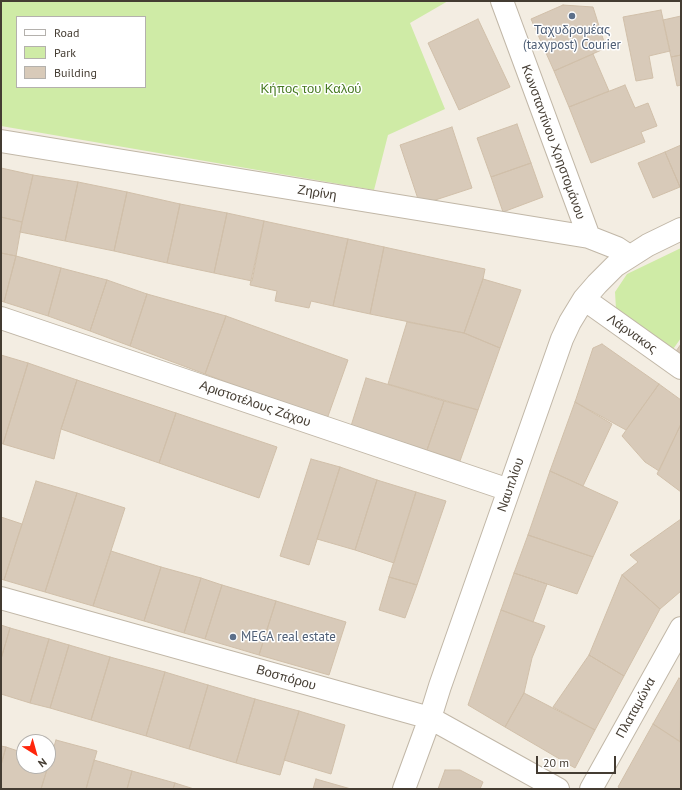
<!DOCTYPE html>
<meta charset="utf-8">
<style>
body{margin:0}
#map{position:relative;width:682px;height:790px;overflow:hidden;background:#f3ede2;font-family:"PT Sans",sans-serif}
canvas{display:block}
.frame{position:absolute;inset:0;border:2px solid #443c32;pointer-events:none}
.legend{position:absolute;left:16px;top:16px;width:130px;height:72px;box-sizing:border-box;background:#fff;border:1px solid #b4b1ad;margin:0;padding:5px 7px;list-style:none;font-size:12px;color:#443c32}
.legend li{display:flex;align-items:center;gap:8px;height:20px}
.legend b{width:20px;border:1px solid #b4b1ad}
.north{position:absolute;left:16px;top:734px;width:40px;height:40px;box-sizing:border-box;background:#fff;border:1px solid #b4b1ad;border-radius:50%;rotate:143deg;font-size:11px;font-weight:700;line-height:16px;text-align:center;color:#443c32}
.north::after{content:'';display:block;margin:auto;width:14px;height:18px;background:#ff260c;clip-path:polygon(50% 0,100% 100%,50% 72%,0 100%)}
.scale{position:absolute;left:536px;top:756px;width:80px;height:18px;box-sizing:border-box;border:2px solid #443c32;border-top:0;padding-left:5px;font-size:12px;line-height:14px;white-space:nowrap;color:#443c32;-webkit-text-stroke:3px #fff;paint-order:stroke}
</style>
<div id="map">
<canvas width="682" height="790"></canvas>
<div class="frame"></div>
<ul class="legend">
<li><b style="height:5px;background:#fff"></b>Road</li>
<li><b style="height:11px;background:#cfeba6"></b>Park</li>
<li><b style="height:11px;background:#d8cab9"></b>Building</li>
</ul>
<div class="north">N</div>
<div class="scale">20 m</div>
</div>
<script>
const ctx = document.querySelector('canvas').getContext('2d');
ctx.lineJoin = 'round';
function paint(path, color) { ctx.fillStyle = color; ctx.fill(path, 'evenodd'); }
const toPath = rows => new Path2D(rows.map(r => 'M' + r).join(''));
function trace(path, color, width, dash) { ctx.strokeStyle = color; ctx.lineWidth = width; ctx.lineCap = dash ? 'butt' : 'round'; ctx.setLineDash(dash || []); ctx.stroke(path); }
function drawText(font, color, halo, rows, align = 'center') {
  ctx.font = font + ' "PT Sans",sans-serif'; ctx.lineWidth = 3; ctx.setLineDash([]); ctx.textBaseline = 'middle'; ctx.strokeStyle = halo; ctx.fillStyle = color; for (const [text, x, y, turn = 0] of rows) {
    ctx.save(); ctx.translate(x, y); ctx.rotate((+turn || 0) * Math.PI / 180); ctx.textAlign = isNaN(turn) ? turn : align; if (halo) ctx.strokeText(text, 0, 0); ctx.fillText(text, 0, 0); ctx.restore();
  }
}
paint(toPath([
 [1,1,448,1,410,23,445,109,388,135,374,190,1,126],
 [17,17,145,17,145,87,17,87],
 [681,248,681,338,671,352,616,309,615,292,627,274]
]), '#cfeba6');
const building = toPath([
 [563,5,593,7,606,48,554,71,531,19,563,5],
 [661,10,670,51,649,56,653,78,636,81,623,17,661,10],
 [681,16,681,55,671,57,663,20,681,16],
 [478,19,510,87,459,110,428,43,478,19],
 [593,54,609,91,569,107,554,71,593,54],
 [681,55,681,85,677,86,671,57,681,55],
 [625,85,635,108,648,103,657,126,641,132,645,142,591,163,569,107,625,85],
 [517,124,531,163,491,177,477,138,517,124],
 [452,127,472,188,420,205,400,145,452,127],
 [681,145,681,187,680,187,665,152,681,145],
 [665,152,680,187,653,198,638,163,665,152],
 [531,163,543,197,503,212,491,177,531,163],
 [1,168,33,175,22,222,1,217,1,168],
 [33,175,78,182,65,241,20,232,33,175],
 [78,182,127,192,114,251,65,241,78,182],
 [127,192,180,204,167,263,114,251,127,192],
 [180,204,227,213,214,273,167,263,180,204],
 [227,213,264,221,252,281,214,273,227,213],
 [1,217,22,222,16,256,1,253,1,217],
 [264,221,348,239,333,306,311,301,309,308,275,301,277,291,250,285,264,221],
 [348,239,384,247,370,314,333,306,348,239],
 [384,247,485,269,483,279,464,333,370,314,384,247],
 [1,253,16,256,4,302,1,301,1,253],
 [16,256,61,268,48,316,4,302,16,256],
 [61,268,107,280,90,331,48,316,61,268],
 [483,279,521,290,500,348,464,333,483,279],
 [107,280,147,294,130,346,90,331,107,280],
 [147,294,226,316,205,374,130,346,147,294],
 [226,316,348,360,327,419,205,374,226,316],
 [407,322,464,333,500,348,478,410,388,384,407,322],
 [602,344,659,384,626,430,575,402,593,348,602,344],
 [681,344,681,359,674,354,681,344],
 [1,355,28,363,3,444,1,443,1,355],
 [28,363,77,380,61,429,54,459,3,444,28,363],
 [366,378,444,401,427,450,351,426,366,378],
 [77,380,176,413,159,463,61,429,77,380],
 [659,384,681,400,681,424,659,471,645,462,622,436,659,384],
 [444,401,478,410,460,461,427,450,444,401],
 [575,402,612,424,583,486,550,471,575,402],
 [176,413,277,447,259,498,159,463,176,413],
 [681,424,681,492,657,474,681,424],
 [311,459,340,467,309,565,280,556,311,459],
 [340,467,377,480,355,550,317,539,340,467],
 [550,471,618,502,593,557,528,535,550,471],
 [377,480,416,492,394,563,355,550,377,480],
 [36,481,77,493,45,592,4,580,36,481],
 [416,492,446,501,417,585,389,577,416,492],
 [77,493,125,508,93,606,45,592,77,493],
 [1,517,22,524,4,580,1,579,1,517],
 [681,519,681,591,660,609,622,575,638,562,630,555,681,519],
 [528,535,593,557,577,594,514,573,528,535],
 [111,551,161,567,144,621,93,606,111,551],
 [161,567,201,578,184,633,144,621,161,567],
 [514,573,547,584,533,622,501,610,514,573],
 [622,575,660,609,624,676,589,655,622,575],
 [389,577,417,585,405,618,379,610,389,577],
 [201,578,222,585,205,639,184,633,201,578],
 [222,585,276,601,259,655,205,639,222,585],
 [276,601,346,622,329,675,259,655,276,601],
 [501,610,545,626,532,658,524,693,505,727,468,705,501,610],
 [1,625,10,628,1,659,1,625],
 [10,628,49,639,30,703,1,694,1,659,10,628],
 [49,639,69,645,50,708,30,703,49,639],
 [69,645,110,657,91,720,50,708,69,645],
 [589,655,624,676,595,730,553,707,589,655],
 [110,657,165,672,146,736,91,720,110,657],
 [165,672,208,685,189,749,146,736,165,672],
 [679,678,681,680,680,742,653,724,679,678],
 [208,685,255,699,236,763,189,749,208,685],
 [524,693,595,730,575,768,505,727,524,693],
 [255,699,299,711,280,775,236,763,255,699],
 [299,711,345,725,331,774,284,760,299,711],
 [653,724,681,742,681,789,621,789,618,787,653,724],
 [56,740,97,751,86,789,41,789,56,740],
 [1,746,6,747,1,765,1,746],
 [6,747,24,753,24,766,48,766,48,760,50,760,41,789,1,789,1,765,6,747],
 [94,760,132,771,127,789,86,789,94,760],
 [445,770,460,770,483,782,480,789,438,789,445,770],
 [132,771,175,783,173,789,127,789,132,771],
 [316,779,351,789,313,789,316,779],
 [175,783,194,789,173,789,175,783]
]);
paint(building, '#d8cab9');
trace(building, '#d0bfa9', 1);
const minor = toPath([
 [502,1,589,237],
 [1,141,589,237,617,248,629,256],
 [584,299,681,368],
 [1,318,509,490],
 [1,598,430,718,558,789],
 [404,789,430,718,440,686,562,339,570,322,584,299,597,284,615,266,648,245,681,229],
 [591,789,681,628]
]);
trace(minor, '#c1b7a7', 24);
trace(minor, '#fff', 22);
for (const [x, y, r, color] of [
 [572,16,4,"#5c6f8a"],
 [233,637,4,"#5c6f8a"]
]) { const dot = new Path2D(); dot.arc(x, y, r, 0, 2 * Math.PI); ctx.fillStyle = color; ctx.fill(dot); trace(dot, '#fff', 1.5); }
drawText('13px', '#4e5e75', '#fff', [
 ["Ταχυδρομέας",572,30],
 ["(taxypost) Courier",572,45],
 ["MEGA real estate",241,637,"left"]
]);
drawText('13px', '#477a21', '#fff', [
 ["Κήπος του Καλού",311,89]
]);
drawText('13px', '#443c32', '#fff', [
 ["Κωνσταντίνου Χρηστομάνου",553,142,70],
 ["Ζηρίνη",317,193,9],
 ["Λάρνακος",632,334,35],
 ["Αριστοτέλους Ζάχου",255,404,19],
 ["Ναυπλίου",511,485,-71],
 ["Βοσπόρου",286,678,16],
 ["Πλαταμώνα",636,708,-61]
]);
</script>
